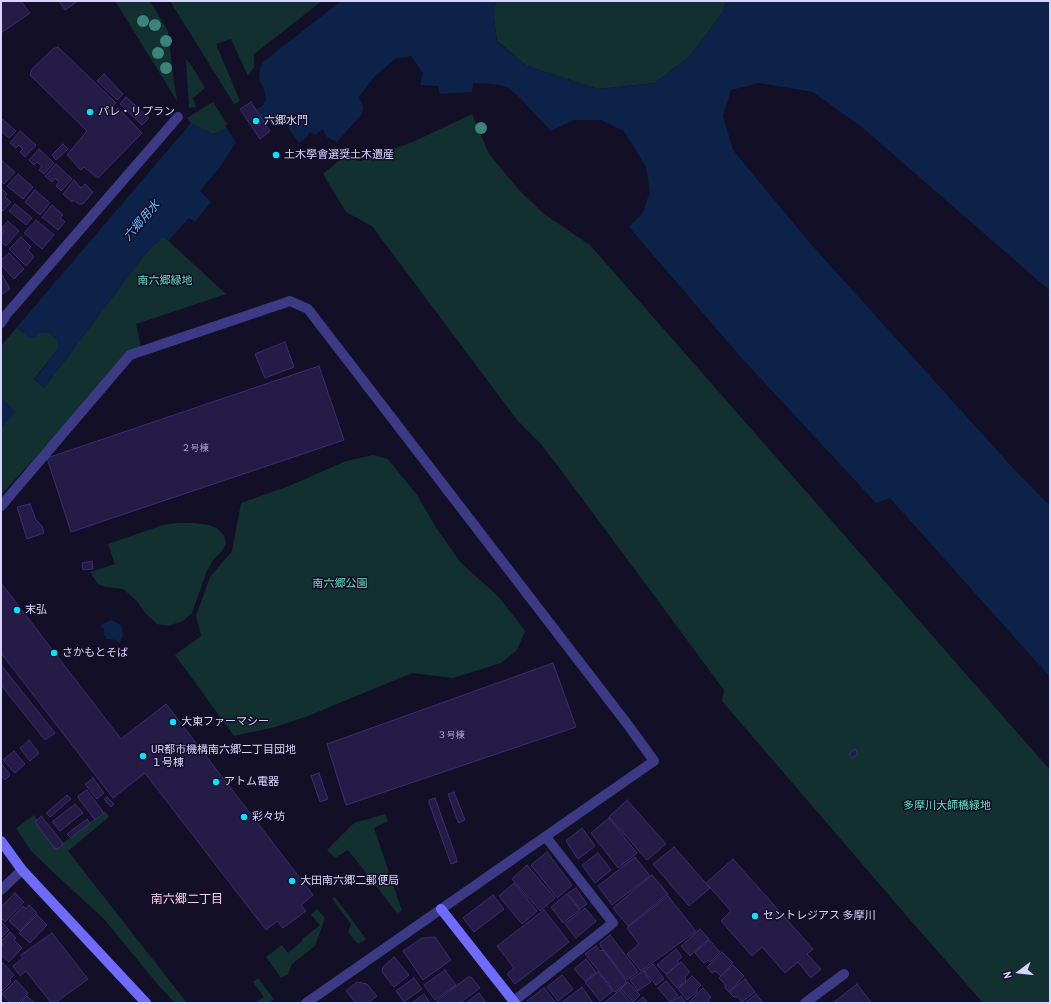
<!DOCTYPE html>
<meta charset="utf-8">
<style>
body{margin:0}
#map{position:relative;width:1051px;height:1004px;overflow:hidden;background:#130f26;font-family:"Archivo Narrow",sans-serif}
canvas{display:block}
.frame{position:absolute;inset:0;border:2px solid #d9d4ff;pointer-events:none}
.north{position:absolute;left:999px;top:952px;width:40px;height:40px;-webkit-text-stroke:3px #130f26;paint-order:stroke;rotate:255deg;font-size:11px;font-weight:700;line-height:16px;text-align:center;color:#d9d4ff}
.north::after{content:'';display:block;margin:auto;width:14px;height:18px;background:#d9d4ff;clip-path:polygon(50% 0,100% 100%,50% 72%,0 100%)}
</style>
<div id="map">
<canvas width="1051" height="1004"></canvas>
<div class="frame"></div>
<div class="north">N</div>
</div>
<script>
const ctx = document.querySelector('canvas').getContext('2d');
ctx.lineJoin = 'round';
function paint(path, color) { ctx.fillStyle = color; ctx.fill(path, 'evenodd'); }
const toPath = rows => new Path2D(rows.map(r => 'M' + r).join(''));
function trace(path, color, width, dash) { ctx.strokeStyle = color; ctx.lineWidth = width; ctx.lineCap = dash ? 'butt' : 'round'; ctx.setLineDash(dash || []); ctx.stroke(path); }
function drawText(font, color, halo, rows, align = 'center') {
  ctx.font = font + ' "Archivo Narrow","Noto Sans JP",sans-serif'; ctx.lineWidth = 3; ctx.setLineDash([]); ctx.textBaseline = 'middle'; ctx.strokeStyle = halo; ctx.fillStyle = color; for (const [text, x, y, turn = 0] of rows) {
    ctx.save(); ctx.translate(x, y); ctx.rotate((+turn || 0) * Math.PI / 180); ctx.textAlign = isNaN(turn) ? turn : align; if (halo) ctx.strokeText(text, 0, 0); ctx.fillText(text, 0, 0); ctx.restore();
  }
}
paint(toPath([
 [115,1,150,1,168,31,173,75,177,101],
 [170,1,322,1,254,54,254,67,248,76,231,39,216,44,240,101,234,104],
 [497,1,726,1,723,12,690,56,655,83,598,89,527,66,497,41,493,10],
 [186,60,190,63,205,88,193,98,196,107,189,108],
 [213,102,227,124,225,126,227,129,213,134,191,123,187,118],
 [472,114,489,154,519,190,544,214,590,245,1050,770,1050,1003,983,1003,905,914,722,701,724,690,561,470,540,443,517,420,372,226,346,212,323,174,342,158,361,161,415,141],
 [163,236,226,294,136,324,142,351,130,355,1,495,1,346,17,327,24,333,49,333,57,340,57,350,34,379,44,388,145,254],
 [373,455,388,459,417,495,437,529,461,563,499,597,525,631,517,650,501,663,453,678,412,673,308,716,275,727,234,736,175,655,201,636,196,616,210,577,232,551,241,503,289,486,346,461],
 [177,523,194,523,208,525,217,528,224,535,226,543,222,551,213,560,207,571,192,613,183,621,168,626,157,624,145,613,137,601,123,589,105,587,98,584,90,572,115,564,108,544,163,525],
 [105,811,109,817,68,851,187,1003,175,1003,159,986,104,919,53,872,31,851,16,828,34,815,58,847],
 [385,814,388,821,374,828,402,911,397,913,348,850,335,858,327,850,354,823],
 [335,897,366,939,359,944,356,942,348,932,351,924,333,900,333,898],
 [317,909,325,918,315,946,292,964,288,974,281,978,266,957,282,945,288,953,302,941,302,939,320,925,311,915],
 [258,978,274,999,269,1003,255,1003,264,997,253,982]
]), '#12302f');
paint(toPath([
 [341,1,497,1,493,10,497,42,527,66,598,89,655,83,690,56,723,12,726,1,1050,1,1050,291,863,128,813,92,759,83,731,90,723,116,733,150,809,242,1012,467,1050,506,1050,697,876,503,738,354,629,227,642,214,650,192,646,167,624,131,601,120,574,120,551,131,518,96,507,87,493,84,473,83,472,92,440,94,438,86,420,85,423,73,411,56,395,59,374,77,359,97,363,107,362,114,337,142,327,137,323,129,315,135,310,132,307,137,299,143,283,120,278,119,274,120,266,125,256,110,263,105,266,100,264,90,259,79,260,68,263,62],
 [247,119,253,129,235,144,220,167,200,191,211,202,195,222,189,218,168,241,163,237,145,254,44,388,34,380,57,350,57,340,49,333,39,333,34,338,26,336,24,332,17,327,191,123,213,134,227,129],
 [3,399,16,412,1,428,1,401],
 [111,620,121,625,123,635,120,644,116,640,107,639,104,635,104,629,100,625]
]), '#0c2248');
paint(toPath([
 [246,118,254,130,237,144,226,127],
 [890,498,1050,677,1050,697,876,503]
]), '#130f26');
const building = toPath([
 [1,1,21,1,30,13,1,33,1,1],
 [59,1,78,1,65,10,59,1],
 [58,47,116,103,109,111,113,114,118,108,142,133,98,178,84,167,81,170,67,155,87,131,30,75,32,69,53,49,58,47],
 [104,74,123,94,117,100,97,81,104,74],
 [126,97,149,118,142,125,120,104,126,97],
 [251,102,270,131,260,139,240,109,251,102],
 [1,118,16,131,9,138,1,131,1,118],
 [20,131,36,145,25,157,20,152,23,149,19,145,16,148,10,143,20,131],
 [63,144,68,149,56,160,52,155,63,144],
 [39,149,54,163,44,174,39,170,42,166,37,162,34,165,29,160,39,149],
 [1,160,15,172,4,184,1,181,1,160],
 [56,164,72,179,61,191,56,186,59,182,55,178,52,182,45,176,56,164],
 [18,174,33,187,23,199,7,186,18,174],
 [74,180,81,188,85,184,93,192,83,204,79,204,73,200,72,202,63,194,74,180],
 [1,188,7,194,5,197,11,202,3,211,1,209,1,188],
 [35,190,50,203,40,215,25,202,35,190],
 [15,204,32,218,26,225,9,211,15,204],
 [52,205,63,215,60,218,65,222,58,230,42,217,52,205],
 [36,220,54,235,42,249,24,233,36,220],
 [8,221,19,231,6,246,1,242,1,235,4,231,1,229,8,221],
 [21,237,31,247,28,250,34,257,26,266,9,249,21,237],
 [9,253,24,269,14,279,1,265,1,260,9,253],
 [1,273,10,289,1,295,1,273],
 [285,342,294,367,265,378,255,354,285,342],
 [319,366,344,440,71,532,47,458,319,366],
 [30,504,36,520,42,526,44,533,27,539,17,507,30,504],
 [92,561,93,569,83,570,82,563,92,561],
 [1,583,121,739,166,704,313,895,301,905,306,911,283,928,277,921,266,930,145,773,113,798,1,653,1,583],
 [553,663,576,727,346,805,327,744,553,663],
 [1,665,55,733,45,740,1,685,1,665],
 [29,740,39,753,30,761,20,748,29,740],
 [855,749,858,754,852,758,849,754,855,749],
 [14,751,25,764,15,773,3,760,14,751],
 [1,763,10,775,5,780,1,775,1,763],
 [319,773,328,799,320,802,311,776,319,773],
 [93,778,104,793,97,799,85,784,93,778],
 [87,790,103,812,103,814,95,820,79,799,78,796,87,790],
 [454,792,465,820,459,823,458,822,448,794,454,792],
 [67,795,71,799,50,817,46,813,67,795],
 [107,797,114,804,111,807,104,799,107,797],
 [435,798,457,860,457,862,451,864,429,803,429,800,435,798],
 [627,800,666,844,647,860,609,817,627,800],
 [75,804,83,813,60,831,53,823,53,821,75,804],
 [41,816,42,817,63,843,62,846,57,849,55,849,35,822,41,816],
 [609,818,637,853,618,868,591,833,609,818],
 [87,819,90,823,71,838,67,834,87,819],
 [582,828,595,846,578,859,566,841,582,828],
 [674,847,710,888,689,906,653,864,674,847],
 [547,852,572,885,557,898,531,865,547,852],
 [598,853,611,870,595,883,582,865,598,853],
 [635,857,650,876,612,905,598,886,635,857],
 [733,859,813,949,807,954,821,969,811,978,798,962,785,973,762,947,752,956,721,921,731,911,706,883,733,859],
 [527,865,555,898,540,911,512,879,527,865],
 [652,875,668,894,628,926,613,908,652,875],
 [514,883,537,911,522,924,499,896,514,883],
 [576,888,587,904,580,909,568,893,576,888],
 [15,893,24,902,5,922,1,918,1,907,15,893],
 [567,894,580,910,563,923,551,907,567,894],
 [493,895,504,909,474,932,463,918,493,895],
 [668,896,695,930,695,932,641,971,627,954,639,944,627,928,668,896],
 [29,905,37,913,20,931,9,921,23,906,26,909,29,905],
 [585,908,596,921,576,938,565,924,585,908],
 [544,910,569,942,515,984,507,974,514,968,497,946,544,910],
 [37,915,47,925,30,943,19,933,37,915],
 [1,921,9,930,1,938,1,921],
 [700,929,709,939,690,956,681,946,700,929],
 [10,932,16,938,14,940,22,948,9,962,1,955,1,947,3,945,1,941,10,932],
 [52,933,88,979,55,1003,53,1000,51,1003,26,971,20,976,13,966,23,958,21,955,52,933],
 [610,935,637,970,637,973,627,980,600,945,600,943,610,935],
 [435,937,451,960,423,980,403,951,422,938,435,937],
 [709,940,720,952,710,962,708,960,704,963,695,953,709,940],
 [596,946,600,951,603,950,626,981,626,984,615,992,585,954,596,946],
 [676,949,682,957,677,961,679,963,666,974,657,965,676,949],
 [722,952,733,963,721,976,716,971,712,973,707,967,722,952],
 [394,957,409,975,394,987,382,972,383,967,394,957],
 [586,959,596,972,585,981,574,969,586,959],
 [681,962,690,972,685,977,686,981,677,988,666,975,681,962],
 [3,963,14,975,10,979,11,982,1,992,1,965,3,963],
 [653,964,664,979,656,985,644,971,653,964],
 [733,965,744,976,729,992,725,988,725,984,719,978,733,965],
 [445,970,456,985,435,1000,424,985,445,970],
 [643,971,651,982,638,991,630,980,643,971],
 [598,972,613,991,600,1001,585,982,598,972],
 [562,975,573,989,558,1001,547,987,562,975],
 [692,976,701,985,697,989,697,992,687,1000,678,989,692,976],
 [468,977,471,977,480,988,460,1003,439,1003,437,1002,438,1000,468,977],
 [414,978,422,989,404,1002,396,991,414,978],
 [745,979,755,992,742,1002,738,997,734,997,729,992,745,979],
 [16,980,28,993,18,1003,10,1003,2,994,16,980],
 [666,981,678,995,670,1002,658,988,666,981],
 [357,982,367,984,377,996,368,1003,356,1003,346,991,357,982],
 [628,982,640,995,633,1002,621,989,628,982],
 [857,984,872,1003,833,1003,857,984],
 [582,987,593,1003,561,1003,582,987],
 [544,988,556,1003,528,1003,527,1001,544,988],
 [703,988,711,997,708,1000,710,1003,690,1003,689,1002,703,988],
 [620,990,631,1003,604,1003,620,990],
 [479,993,486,1003,466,1003,479,993],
 [424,994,430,1003,412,1003,424,994],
 [756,994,763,1003,745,1003,756,994],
 [27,996,35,1003,20,1003,27,996],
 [681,996,686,1003,671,1003,672,1001,681,996],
 [643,997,648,1003,636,1003,643,997]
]);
paint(building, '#241b47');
trace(building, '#3b2d73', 1);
trace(toPath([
 [1,323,6,315,178,117],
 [1,506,130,355,290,301,308,309,628,725,654,761,306,1003],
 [1,890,22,870],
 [514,1001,613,923,546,837],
 [805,1003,844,974]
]), '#3d3a85', 10);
trace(toPath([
 [1,841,22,870,146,1003],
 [441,909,515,1003]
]), '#6f6bff', 10);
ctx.fillStyle = '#3d827b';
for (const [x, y] of [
 [143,21],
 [155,25],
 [166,41],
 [158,53],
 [166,68],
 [481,128]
]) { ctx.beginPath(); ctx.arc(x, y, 6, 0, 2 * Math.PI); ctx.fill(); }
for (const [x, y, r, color] of [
 [90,112,4,"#00e5ff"],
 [256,121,4,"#00e5ff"],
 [276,155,4,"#00e5ff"],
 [17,610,4,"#00e5ff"],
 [54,653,4,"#00e5ff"],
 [173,722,4,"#00e5ff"],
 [143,756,4,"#00e5ff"],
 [216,782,4,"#00e5ff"],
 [244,817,4,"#00e5ff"],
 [292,881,4,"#00e5ff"],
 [755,916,4,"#00e5ff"]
]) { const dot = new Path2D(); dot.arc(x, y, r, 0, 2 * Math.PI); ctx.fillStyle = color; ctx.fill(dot); trace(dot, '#130f26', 1.5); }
drawText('9px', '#aca6d1', null, [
 ["２号棟",195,449],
 ["３号棟",451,736]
]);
drawText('11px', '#d9d4ff', '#130f26', [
 ["パレ・リプラン",98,112],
 ["六郷水門",264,121],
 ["土木學會選奨土木遺産",284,155],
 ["末弘",25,610],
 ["さかもとそば",62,653],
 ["大東ファーマシー",181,722],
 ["UR都市機構南六郷二丁目団地",151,750],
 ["１号棟",151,763],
 ["アトム電器",224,782],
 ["彩々坊",252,817],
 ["大田南六郷二郵便局",300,881],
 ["セントレジアス 多摩川",763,916]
], 'left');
drawText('11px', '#5fe0c0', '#130f26', [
 ["南六郷緑地",165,281],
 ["南六郷公園",340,584],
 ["多摩川大師橋緑地",947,806]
]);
drawText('italic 12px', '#62b6ff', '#130f26', [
 ["六郷用水",142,221,-49]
]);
drawText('12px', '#ffd6f0', '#130f26', [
 ["南六郷二丁目",187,900]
]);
</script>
